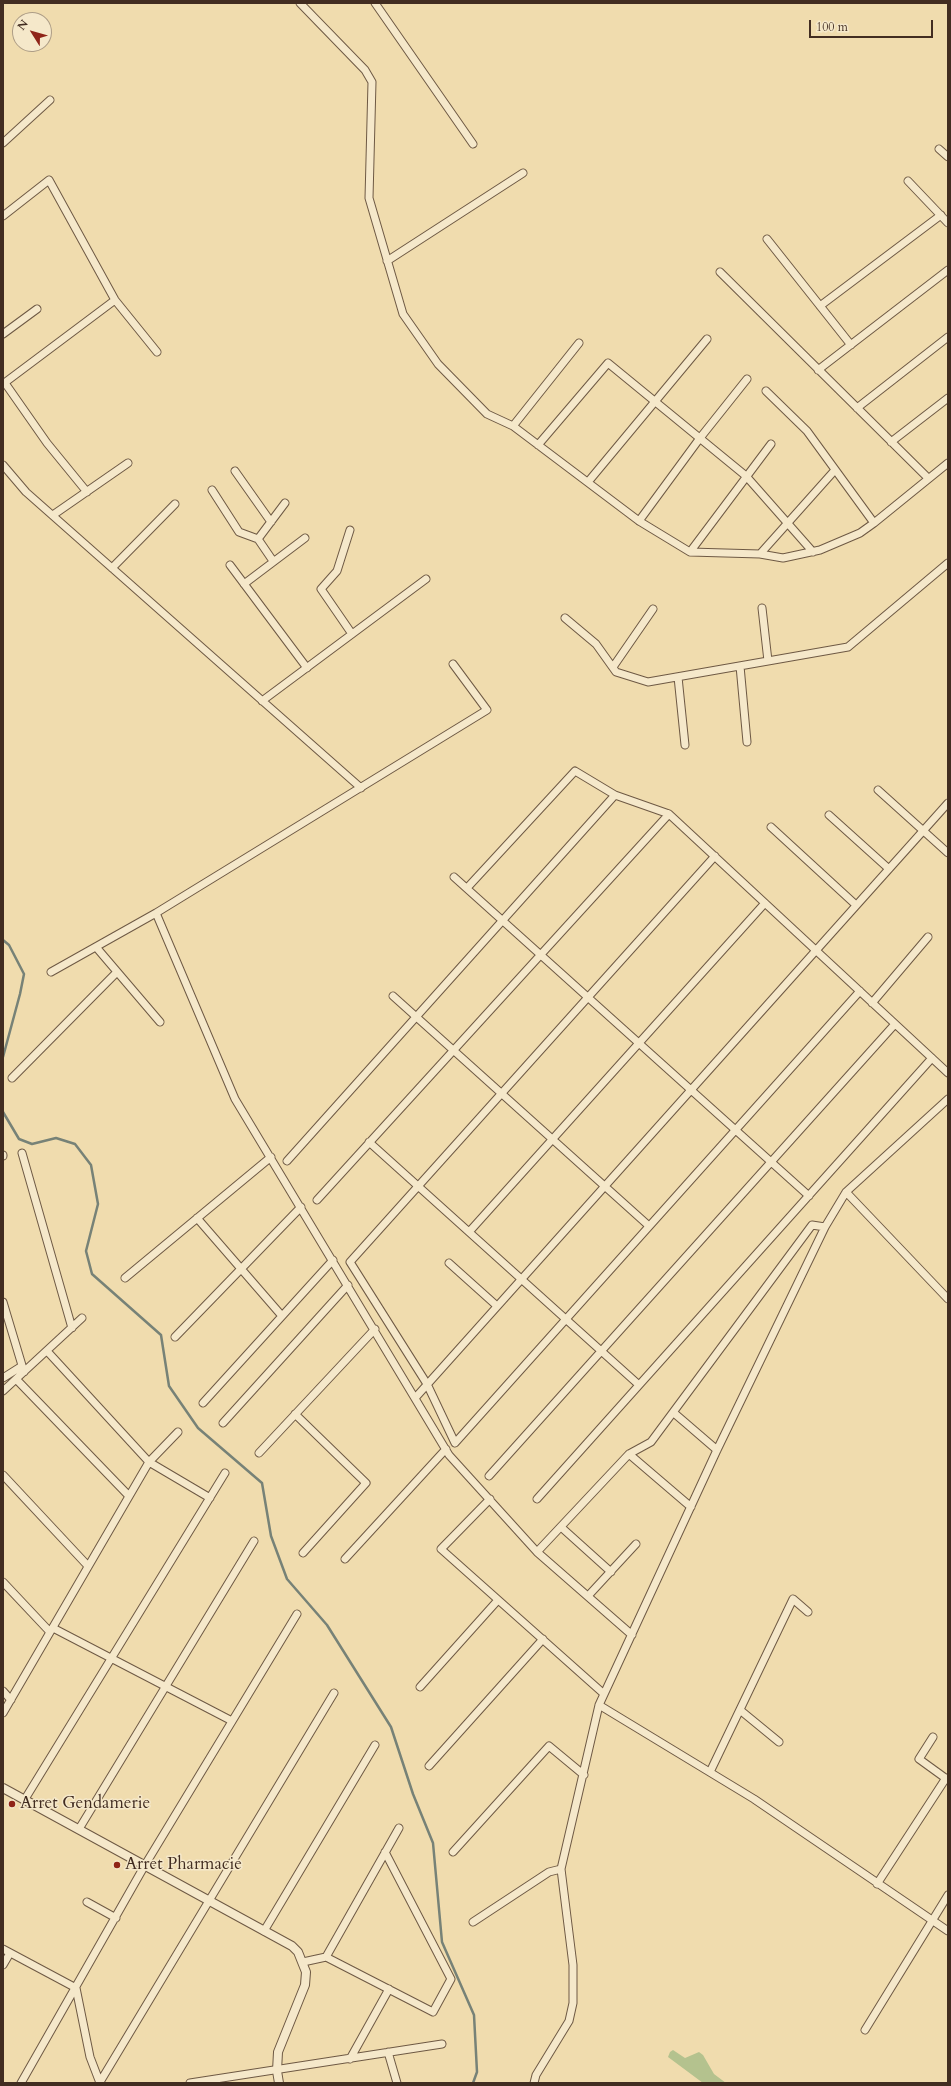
<!DOCTYPE html>
<style>
body{margin:0}
#map{position:relative;width:951px;height:2086px;overflow:hidden;background:#f0dcae;font-family:Cardo,serif}
canvas{display:block}
.frame{position:absolute;inset:0;border:4px solid #422d21;pointer-events:none}
.north{position:absolute;left:12px;top:12px;width:40px;height:40px;box-sizing:border-box;background:#f5e8ca;border:1px solid #ad9d86;border-radius:50%;rotate:307deg;font-size:11px;font-weight:700;line-height:16px;text-align:center;color:#422d21}
.north::after{content:'';display:block;margin:auto;width:14px;height:18px;background:#8f2418;clip-path:polygon(50% 0,100% 100%,50% 72%,0 100%)}
.scale{position:absolute;left:809px;top:20px;width:124px;height:18px;box-sizing:border-box;border:2px solid #422d21;border-top:0;padding-left:5px;font-size:12px;line-height:14px;white-space:nowrap;color:#422d21;-webkit-text-stroke:3px #f5e8ca;paint-order:stroke}
</style>
<div id="map">
<canvas width="951" height="2086"></canvas>
<div class="frame"></div>
<div class="north">N</div>
<div class="scale">100 m</div>
</div>
<script>
const ctx = document.querySelector('canvas').getContext('2d');
ctx.lineJoin = 'round';
function paint(path, color) { ctx.fillStyle = color; ctx.fill(path, 'evenodd'); }
const toPath = rows => new Path2D(rows.map(r => 'M' + r).join(''));
function trace(path, color, width, dash) { ctx.strokeStyle = color; ctx.lineWidth = width; ctx.lineCap = dash ? 'butt' : 'round'; ctx.setLineDash(dash || []); ctx.stroke(path); }
function drawText(font, color, halo, rows, align = 'center') {
  ctx.font = font + ' Cardo,serif'; ctx.lineWidth = 3; ctx.setLineDash([]); ctx.textBaseline = 'middle'; ctx.strokeStyle = halo; ctx.fillStyle = color; for (const [text, x, y, turn = 0] of rows) {
    ctx.save(); ctx.translate(x, y); ctx.rotate((+turn || 0) * Math.PI / 180); ctx.textAlign = isNaN(turn) ? turn : align; if (halo) ctx.strokeText(text, 0, 0); ctx.fillText(text, 0, 0); ctx.restore();
  }
}
paint(toPath([
 [673,2050,685,2058,699,2052,703,2055,714,2074,726,2083,703,2083,668,2057,670,2052]
]), '#b4c28e');
trace(toPath([
 [3,940,9,945,24,974,20,994,3,1057],
 [3,1112,19,1139,32,1144,56,1138,75,1144,91,1165,98,1204,86,1251,92,1274,161,1335,169,1386,198,1428,262,1483,271,1536,287,1579,327,1625,391,1727,413,1794,433,1843,442,1942,474,2015,477,2072,473,2083]
]), '#778277', 2.5);
const minor = toPath([
 [300,3,365,70,372,82,369,198,403,314,438,364,487,414,513,426,639,521,690,552,760,554,783,558,820,550,860,533,874,523,948,463],
 [375,3,473,144],
 [3,143,50,100],
 [939,149,948,157],
 [908,181,948,223],
 [3,216,49,180,115,300,157,352],
 [767,239,851,345],
 [387,261,523,173],
 [720,272,928,478],
 [820,306,941,215],
 [3,334,37,309],
 [818,370,948,270],
 [5,383,47,443,87,492],
 [3,384,115,300],
 [766,391,807,431,874,523],
 [857,408,948,337],
 [513,426,579,343],
 [891,442,948,398],
 [538,445,608,363,746,476,813,552],
 [3,465,26,492,361,788],
 [235,471,271,522],
 [588,482,707,339],
 [212,490,239,532,258,539,273,561],
 [53,515,128,463],
 [639,521,700,438,747,379],
 [350,530,337,571,321,589,352,634],
 [258,539,285,503],
 [690,552,771,444],
 [760,554,835,470],
 [230,565,307,668],
 [112,568,175,504],
 [244,584,305,538],
 [762,608,768,661],
 [565,618,596,644,616,672,648,682,848,647,948,563],
 [740,666,747,742],
 [613,667,653,609],
 [678,677,685,745],
 [262,701,426,579],
 [878,790,948,853],
 [829,815,889,869],
 [771,827,856,905],
 [715,856,350,1262,427,1384,455,1443,860,991],
 [454,877,809,1196],
 [467,888,575,771,615,795,669,814,948,1073],
 [156,913,235,1099,449,1455,537,1552,632,1635],
 [96,947,160,1022],
 [51,972,156,913,487,710,453,664],
 [393,996,649,1226],
 [872,1003,928,937],
 [12,1078,117,972],
 [369,1142,639,1385],
 [22,1153,72,1328],
 [3,1156,3,1155],
 [287,1161,615,795],
 [846,1192,948,1299],
 [317,1200,669,814],
 [197,1218,282,1316],
 [469,1232,765,903],
 [449,1263,497,1306],
 [125,1278,271,1157],
 [3,1302,24,1372],
 [175,1337,301,1207],
 [47,1351,149,1462,210,1498],
 [3,1378,22,1366],
 [16,1379,129,1496],
 [3,1391,82,1318],
 [416,1397,948,803],
 [203,1403,333,1260],
 [674,1413,717,1450],
 [295,1414,366,1483,303,1553],
 [223,1423,348,1285],
 [259,1453,375,1329],
 [629,1454,691,1507],
 [3,1475,88,1566],
 [489,1476,895,1024],
 [490,1499,441,1549,604,1694],
 [537,1499,932,1058],
 [561,1527,611,1572],
 [537,1552,629,1454,651,1442,812,1225,825,1227],
 [345,1559,446,1449],
 [3,1582,50,1632],
 [588,1596,636,1544],
 [53,1628,232,1721],
 [420,1687,498,1600],
 [3,1691,11,1700],
 [599,1705,754,1799,948,1931],
 [740,1710,779,1742],
 [3,1713,149,1462,178,1432],
 [933,1737,919,1759,948,1780],
 [429,1766,543,1639],
 [710,1772,793,1599,808,1612],
 [25,1799,225,1473],
 [79,1829,254,1541],
 [453,1852,549,1746,584,1775],
 [877,1884,946,1778],
 [87,1902,116,1918],
 [473,1922,549,1872,561,1869],
 [264,1931,375,1745],
 [3,1949,76,1988,90,2057,100,2083],
 [326,1957,399,1828],
 [303,1962,326,1957,433,2012,451,1979,385,1852],
 [3,1965,10,1953],
 [865,2030,948,1895],
 [388,2052,397,2083],
 [350,2059,389,1989],
 [100,2082,334,1693],
 [21,2083,145,1865,297,1614],
 [190,2083,442,2044],
 [534,2083,536,2075,569,2021,573,2003,573,1965,561,1869,599,1705,717,1450,825,1227,846,1192,948,1099]
]);
const tertiary = toPath([
 [3,1788,292,1946,298,1952,306,1972,305,1985,278,2052,277,2071,279,2083]
]);
trace(minor, '#6e5944', 9);
trace(tertiary, '#6e5944', 10);
trace(minor, '#f5e8ca', 7);
trace(tertiary, '#f5e8ca', 8);
for (const [x, y, r, color] of [
 [12,1804,4,"#8f2418"],
 [117,1865,4,"#8f2418"]
]) { const dot = new Path2D(); dot.arc(x, y, r, 0, 2 * Math.PI); ctx.fillStyle = color; ctx.fill(dot); trace(dot, '#f5e8ca', 1.5); }
drawText('17px', '#422d21', '#f5e8ca', [
 ["Arret Gendamerie",20,1804],
 ["Arret Pharmacie",125,1865]
], 'left');
</script>
